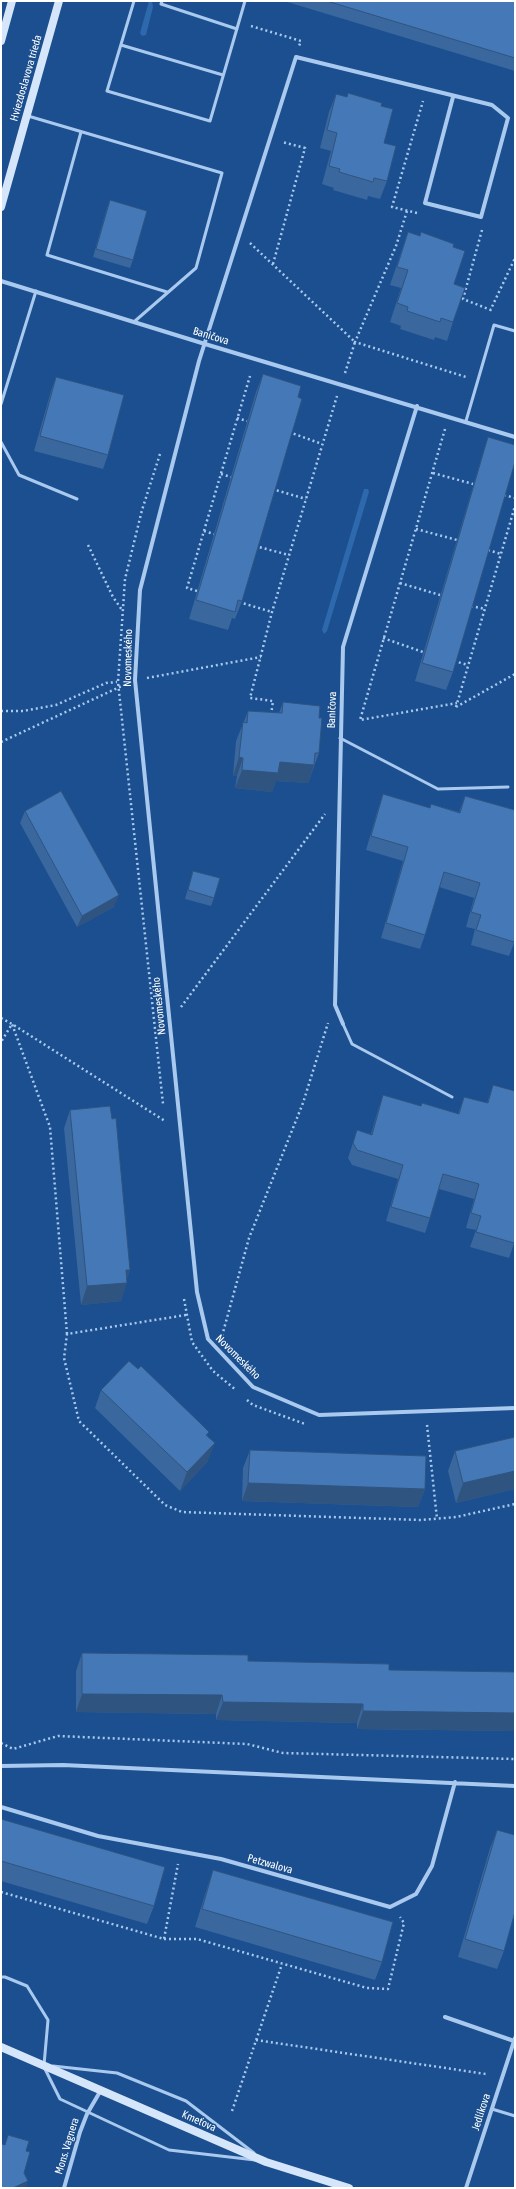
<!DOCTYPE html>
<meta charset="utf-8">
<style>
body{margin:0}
#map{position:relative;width:516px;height:2189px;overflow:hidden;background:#1b4f8f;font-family:"Asap Condensed",sans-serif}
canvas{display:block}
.frame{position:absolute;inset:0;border:2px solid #fff;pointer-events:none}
</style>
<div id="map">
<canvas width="516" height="2189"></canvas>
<div class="frame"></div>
</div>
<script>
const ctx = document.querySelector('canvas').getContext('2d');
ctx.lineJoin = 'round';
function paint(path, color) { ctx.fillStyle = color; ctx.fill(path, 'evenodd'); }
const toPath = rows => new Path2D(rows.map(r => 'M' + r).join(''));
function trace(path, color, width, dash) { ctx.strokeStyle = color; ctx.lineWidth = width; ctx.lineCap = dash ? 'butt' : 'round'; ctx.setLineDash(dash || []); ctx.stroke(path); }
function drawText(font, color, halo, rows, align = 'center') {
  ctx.font = font + ' "Asap Condensed",sans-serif'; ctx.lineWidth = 3; ctx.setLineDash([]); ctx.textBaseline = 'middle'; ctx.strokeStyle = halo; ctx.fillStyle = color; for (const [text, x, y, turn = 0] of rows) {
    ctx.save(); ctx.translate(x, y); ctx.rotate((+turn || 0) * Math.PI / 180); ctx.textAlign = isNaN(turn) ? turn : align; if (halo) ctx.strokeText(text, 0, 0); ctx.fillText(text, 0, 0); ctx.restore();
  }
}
paint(toPath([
 [149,1,152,1,153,7,146,35,142,36,140,33],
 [364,489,368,489,369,492,327,631,324,634,322,630]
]), '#2e69ad');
trace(toPath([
 [251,26,301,41,299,46],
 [407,211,396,246,355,342,466,377],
 [417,213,392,207,423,101],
 [482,230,463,299,491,310],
 [250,243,355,342,345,373],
 [273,264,305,148,282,142],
 [490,311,515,258],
 [237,418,247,421],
 [445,429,360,720,457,703],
 [289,432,322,444],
 [160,454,142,510,125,579,118,682,163,1104],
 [433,473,473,484],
 [221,474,231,477],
 [272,489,306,499],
 [504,495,515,498],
 [416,529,457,540],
 [204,531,214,534],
 [88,545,113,597,122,610],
 [255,546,289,555],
 [488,550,501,554],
 [400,583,440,595],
 [197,591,187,588,250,376],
 [239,602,272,612],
 [471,606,485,609],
 [383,638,423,652],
 [454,661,468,665],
 [147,678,261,657],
 [456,707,515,506],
 [456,707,515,674],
 [1,711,23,711,56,705,106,683,117,682],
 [271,715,273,701,250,698,272,612,337,396],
 [1,742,124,685],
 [181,1007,325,814],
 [1,1018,12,1024,1,1042],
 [184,1299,192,1342,213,1371,236,1390],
 [186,1315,67,1334,64,1358,79,1421,165,1505,182,1512,421,1520,456,1517,515,1504],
 [67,1334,50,1127,12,1024,165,1121],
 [222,1336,249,1238,303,1103,328,1023],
 [247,1400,253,1405,305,1424],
 [427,1425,437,1519],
 [1,1743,13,1749,58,1736,247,1744,283,1753,515,1759],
 [1,1892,164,1939,178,1864],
 [164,1939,197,1939,367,1988,388,1989,404,1923,400,1917],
 [256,2040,486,2074],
 [232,2111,282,1964]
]), '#a9c9ee', 2.5, [2, 3]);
trace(toPath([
 [134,1,107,91,210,121,245,1],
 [162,1,161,4,237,29],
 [121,45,223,75],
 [28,116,222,173,196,268,135,321],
 [81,132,47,255,167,292],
 [1,404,36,291],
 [466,421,494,325,515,331],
 [1,442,19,475,77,499],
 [340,738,438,789,508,787],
 [343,1024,352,1044,452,1097],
 [1,1977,5,1977,27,1986,48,2020,44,2065],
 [53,2066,117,2073,186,2101,254,2153],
 [45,2069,60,2099,169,2150,255,2160],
 [492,2109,515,2116]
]), '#a9c9ee', 3);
trace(toPath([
 [453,97,425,203,481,217,508,118,492,105,296,57,199,361,140,590,135,680,197,1292,208,1339,253,1387,319,1415,515,1408],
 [1,281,205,344,515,437],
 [343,1024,335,1005,343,647,417,406],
 [1,1766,63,1765,515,1786],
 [1,1807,98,1836,221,1859,390,1907,416,1894,432,1866,455,1782],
 [445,2017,514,2041],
 [64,2188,80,2132,87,2114,101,2090],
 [466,2188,515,2038]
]), '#a9c9ee', 4);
trace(toPath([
 [1,41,12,1],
 [1,207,59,1],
 [1,2047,266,2162,349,2188]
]), '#d6e6fa', 8);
paint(toPath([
 [284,1,515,1,515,71],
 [336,94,381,106,384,143,387,181,380,199,368,196,367,200,333,190,334,188,322,184,331,151,320,148,329,112],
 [110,200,133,260,130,268,93,257,107,208],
 [408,232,453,247,454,284,453,322,447,341,435,337,434,340,400,329,401,326,390,322,401,288,390,285],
 [263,374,242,601,235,619,232,618,228,630,189,619,256,392],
 [56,377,108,455,103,469,34,451,51,391],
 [488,437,453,672,446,690,415,681,482,456],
 [283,702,319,718,319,753,308,783,276,781,272,792,235,788,237,776,233,776,236,741,248,711,279,713],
 [383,794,430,808,431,804,459,812,465,796,515,810,515,941,509,956,471,945,475,929,466,927,474,898,439,887,425,935,420,949,381,938,403,861,366,850,378,809],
 [25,811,114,907,77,927,20,823],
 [193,871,214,898,211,906,185,899],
 [493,1085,515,1241,509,1258,470,1247,476,1230,466,1228,474,1199,439,1189,430,1218,425,1233,386,1221,398,1179,352,1165,348,1158,357,1130,371,1134,378,1110,383,1095,421,1106,458,1114,464,1097,487,1103],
 [70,1110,130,1270,127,1278,121,1301,81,1305,64,1128],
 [138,1369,209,1432,207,1436,208,1461,180,1491,95,1408,101,1390],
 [515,1437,515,1489,456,1503,448,1471,455,1451],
 [250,1450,425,1489,418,1507,242,1501,243,1468],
 [82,1653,248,1661,389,1670,515,1672,515,1731,357,1729,357,1723,216,1720,216,1714,76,1712,76,1671],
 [1,1819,154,1906,147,1924,1,1881],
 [497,1830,504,1951,497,1969,458,1957,490,1848],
 [213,1870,382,1962,375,1980,195,1927,207,1888]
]), '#3a679d');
paint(toPath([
 [239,757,243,758,237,776,233,776],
 [280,762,314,765,308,783,276,781,272,792,235,788,242,770],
 [119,895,114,907,77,927,82,916],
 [126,1270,130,1270,125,1283,127,1283,121,1301,81,1305,87,1286],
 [215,1443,208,1461,180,1491,187,1472],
 [515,1471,515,1489,456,1503,463,1483],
 [248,1483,425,1489,418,1507,242,1501],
 [82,1694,222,1695,216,1714,76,1712],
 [223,1702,363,1704,357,1723,216,1720],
 [363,1711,515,1713,515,1731,357,1729],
 [28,2181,26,2188,13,2188]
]), '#305480');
const building = toPath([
 [327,1,515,1,515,58,327,1],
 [348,93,382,103,381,106,393,109,384,143,396,146,387,181,374,178,373,182,339,172,340,169,329,166,337,133,327,130,336,94,347,97,348,93],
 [110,200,147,211,133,260,96,249,110,200],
 [408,232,420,236,421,232,454,244,453,247,465,251,454,284,465,288,453,322,441,318,440,322,407,311,408,307,397,303,408,270,397,267,408,232],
 [263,374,301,386,298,397,302,399,242,601,238,600,235,612,196,600,263,374],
 [56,377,124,395,108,455,40,436,56,377],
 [488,437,515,445,515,462,453,672,422,663,488,437],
 [283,702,320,706,319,718,322,718,319,753,315,753,314,765,280,762,278,773,242,770,243,758,239,757,243,722,247,723,248,711,282,713,283,702],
 [61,791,119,895,82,916,25,811,61,791],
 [383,794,430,808,431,804,460,813,465,796,515,810,515,940,514,942,476,930,481,915,471,912,480,883,444,872,425,935,386,923,408,847,371,836,383,794],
 [193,871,220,878,214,898,188,890,193,871],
 [493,1085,515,1091,515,1241,514,1243,476,1232,481,1216,471,1213,479,1184,443,1174,430,1218,391,1207,403,1165,357,1150,353,1143,357,1130,372,1135,383,1095,421,1106,422,1103,459,1114,464,1097,488,1103,493,1085],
 [110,1106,112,1119,116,1118,130,1270,126,1270,127,1283,87,1286,70,1110,110,1106],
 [129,1361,138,1369,141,1366,199,1422,209,1432,206,1435,215,1443,187,1472,101,1390,129,1361],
 [515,1437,515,1471,463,1483,455,1451,515,1437],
 [250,1450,426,1456,425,1489,248,1483,250,1450],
 [82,1653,248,1655,248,1661,389,1664,389,1670,515,1672,515,1713,363,1711,363,1704,223,1702,222,1695,82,1694,82,1653],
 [1,1819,165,1867,154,1906,1,1861,1,1819],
 [497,1830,515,1835,515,1912,504,1951,465,1939,497,1830],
 [213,1870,393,1922,382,1962,202,1909,213,1870],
 [8,2135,29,2141,26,2151,30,2152,24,2173,28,2181,13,2188,1,2188,1,2147,2,2144,5,2145,8,2135]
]);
paint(building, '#4478b7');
trace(building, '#305480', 1);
drawText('11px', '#fff', '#1b4f8f', [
 ["Hviezdoslavova trieda",26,78,-74],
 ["Baničova",211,336,17],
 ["Novomeského",128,658,-89],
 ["Baničova",332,710,-88],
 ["Novomeského",159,1006,-96],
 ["Novomeského",238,1357,45],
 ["Petzwalova",270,1864,16],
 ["Jedlíkova",481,2112,-72],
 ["Kmeťova",199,2121,24],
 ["Mons. Vagnera",67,2146,-73]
]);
</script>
